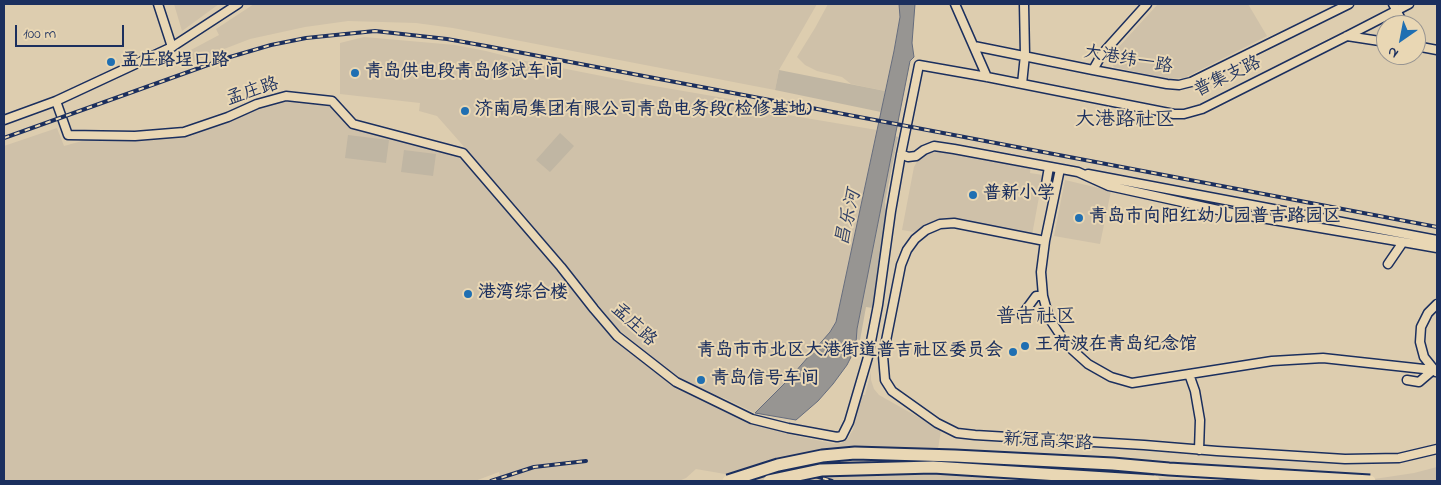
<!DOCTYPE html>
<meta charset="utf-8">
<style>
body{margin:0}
#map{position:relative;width:1441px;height:485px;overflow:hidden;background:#ddcdaf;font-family:"Indie Flower",sans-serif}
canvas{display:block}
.frame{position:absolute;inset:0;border:5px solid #1b2f5e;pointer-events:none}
.north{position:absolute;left:1376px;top:15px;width:50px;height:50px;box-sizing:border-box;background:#e9d7b4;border:1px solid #979492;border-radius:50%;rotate:213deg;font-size:14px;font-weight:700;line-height:20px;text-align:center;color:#1b2f5e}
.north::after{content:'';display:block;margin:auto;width:18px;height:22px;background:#1f6fb2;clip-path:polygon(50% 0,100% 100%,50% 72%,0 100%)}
.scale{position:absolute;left:15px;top:25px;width:109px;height:22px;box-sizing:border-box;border:2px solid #1b2f5e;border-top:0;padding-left:6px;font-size:15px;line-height:18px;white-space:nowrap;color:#1b2f5e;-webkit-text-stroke:4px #e9d7b4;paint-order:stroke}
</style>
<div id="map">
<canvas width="1441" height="485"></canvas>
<div class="frame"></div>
<div class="north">N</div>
<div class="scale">100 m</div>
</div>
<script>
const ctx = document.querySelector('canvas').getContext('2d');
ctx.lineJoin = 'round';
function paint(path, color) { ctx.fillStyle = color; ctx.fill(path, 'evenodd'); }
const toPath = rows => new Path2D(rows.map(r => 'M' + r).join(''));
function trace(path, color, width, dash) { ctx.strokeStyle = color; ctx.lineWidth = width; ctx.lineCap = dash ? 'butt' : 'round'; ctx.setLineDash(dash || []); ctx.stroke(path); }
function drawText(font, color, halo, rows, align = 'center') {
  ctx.font = font + ' "Indie Flower","LXGW WenKai TC",sans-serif'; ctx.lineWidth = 4; ctx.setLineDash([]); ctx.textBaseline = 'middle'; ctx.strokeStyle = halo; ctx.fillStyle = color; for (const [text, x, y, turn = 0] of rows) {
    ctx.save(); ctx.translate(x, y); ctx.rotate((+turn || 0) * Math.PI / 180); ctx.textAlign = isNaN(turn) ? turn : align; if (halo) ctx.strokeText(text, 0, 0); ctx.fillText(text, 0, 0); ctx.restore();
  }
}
paint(toPath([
 [174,4,219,4,182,31],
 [254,4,817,4,779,70,775,90,453,28,416,23,348,21,305,27,250,39,193,61,189,51,219,35,216,29],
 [828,4,899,4,900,17,894,51,885,91,851,84,842,77,817,71,805,65,797,57,815,28],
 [1158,4,1248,4,1267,36,1184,78,1168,79,1114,67,1110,60,1115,51],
 [364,37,455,45,486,51,521,60,637,83,753,103,758,110,877,130,836,322,830,332,788,380,755,413,724,398,711,395,681,381,617,328,525,216,437,116,419,111,420,103,340,94,340,43],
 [281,100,325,103,342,116,355,129,456,156,466,163,553,265,607,332,673,385,712,405,750,422,792,435,835,444,842,443,848,438,853,430,860,395,865,395,871,372,871,380,874,389,879,395,941,430,936,462,1084,475,1231,481,766,481,696,469,686,478,679,481,501,481,499,472,475,481,4,481,4,146,57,128,64,146,93,138,145,140,180,137,248,114,266,105],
 [935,149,1031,166,1030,173,1043,175,1032,235,951,218,935,220,914,232,902,230,914,167,920,156],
 [1065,180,1111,191,1100,244,1054,236],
 [1437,467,1437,481,1361,481,1414,473]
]), '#cfc1a9');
paint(toPath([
 [779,70,885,91,881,112,775,90],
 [560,133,574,146,550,172,536,160],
 [348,135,389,140,386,163,345,158],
 [895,136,898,137,885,202,886,218,877,289,873,308,866,307,860,340,856,339,857,329],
 [404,150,436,154,433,176,401,172]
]), '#c0b6a3');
const water = toPath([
 [899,4,915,4,912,43,914,57,910,61,857,329,856,343,853,353,847,365,833,384,818,401,796,420,755,413,788,380,830,332,836,322,894,51,900,17,899,4]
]);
paint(water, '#979592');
trace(water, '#656c7d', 1);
const minor = toPath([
 [158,4,172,47],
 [955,4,987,77],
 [1393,4,1404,25],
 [1347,36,1386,42],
 [974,46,1093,70,1167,84,1179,85,1191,82,1349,4],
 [1416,46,1437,50],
 [1093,70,1102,54,1147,4],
 [1022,84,1025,55,1024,4],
 [56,101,68,135,135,136,184,132,228,117,257,104,286,96,332,101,353,124,463,153,561,267,594,309,617,336,676,382,752,419,788,428,837,437,842,436,849,422,868,357,878,305,891,211,901,154,919,65,987,77,1174,114,1184,114,1202,109,1347,36,1409,4],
 [4,120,56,101,172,47,238,4],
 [901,154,908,157,916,156,924,150,934,146,954,149,1078,172,1109,186,1232,213,1403,242],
 [1060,169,1045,241,1041,272,1043,296,1049,318,1067,345,1088,364,1111,377,1132,383,1272,361,1323,358,1433,370],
 [1088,174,1437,240],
 [1045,190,1049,167],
 [1045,241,954,223,940,224,926,230,915,239,907,250,901,265,883,356,885,380,892,391,937,423,957,433,975,435,1144,445,1217,451,1345,459,1399,458,1437,449],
 [1388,264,1403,242,1437,248],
 [1022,315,1036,296,1043,296],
 [1436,372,1424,357,1420,342,1421,327,1428,313,1437,304],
 [1189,374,1195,391,1200,420,1199,450],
 [1407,380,1419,382,1433,370]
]);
trace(minor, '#1b2f5e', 11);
trace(minor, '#e9d7b4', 8);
const rail = toPath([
 [4,138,230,57,271,45,306,38,375,31,447,39,486,46,1437,227],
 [802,472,832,481],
 [491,481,534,467,586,461]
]);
trace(rail, '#1b2f5e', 4);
trace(rail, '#e9d7b4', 2, [5.5]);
const highwayBridge = toPath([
 [728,481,778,465,822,456,855,453,955,456,1113,464,1169,469,1370,481],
 [769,481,821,470,933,467,1154,481]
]);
trace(highwayBridge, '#1b2f5e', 15, []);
trace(highwayBridge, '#e9d7b4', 11);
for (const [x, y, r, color] of [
 [111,62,5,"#1f6fb2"],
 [355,73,5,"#1f6fb2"],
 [465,111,5,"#1f6fb2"],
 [973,195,5,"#1f6fb2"],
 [1079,218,5,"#1f6fb2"],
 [468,294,5,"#1f6fb2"],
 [1025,346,5,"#1f6fb2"],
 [1013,352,5,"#1f6fb2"],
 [701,380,5,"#1f6fb2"]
]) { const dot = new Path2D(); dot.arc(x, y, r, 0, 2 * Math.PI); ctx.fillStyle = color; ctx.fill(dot); trace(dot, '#e9d7b4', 2); }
drawText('18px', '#1b2f5e', '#e9d7b4', [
 ["大港纬一路",1128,61,10],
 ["普集支路",1228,78,-25],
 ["孟庄路",253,93,-18],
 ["孟庄路",633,326,43],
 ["新冠高架路",1048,443,3]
]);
drawText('bold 18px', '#1b2f5e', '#e9d7b4', [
 ["孟庄路埕口路",121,62],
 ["青岛供电段青岛修试车间",365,73],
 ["济南局集团有限公司青岛电务段(检修基地)",475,111],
 ["普新小学",983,195],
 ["青岛市向阳红幼儿园普吉路园区",1089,218],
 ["港湾综合楼",478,294],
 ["王荷波在青岛纪念馆",1035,346],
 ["青岛市市北区大港街道普吉社区委员会",1003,352,"right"],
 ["青岛信号车间",711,380]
], 'left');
drawText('italic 19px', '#344368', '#e9d7b4', [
 ["昌乐河",850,218,-77]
]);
drawText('20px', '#1b2f5e', '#e9d7b4', [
 ["大港路社区",1125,122],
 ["普吉社区",1036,319]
]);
</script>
